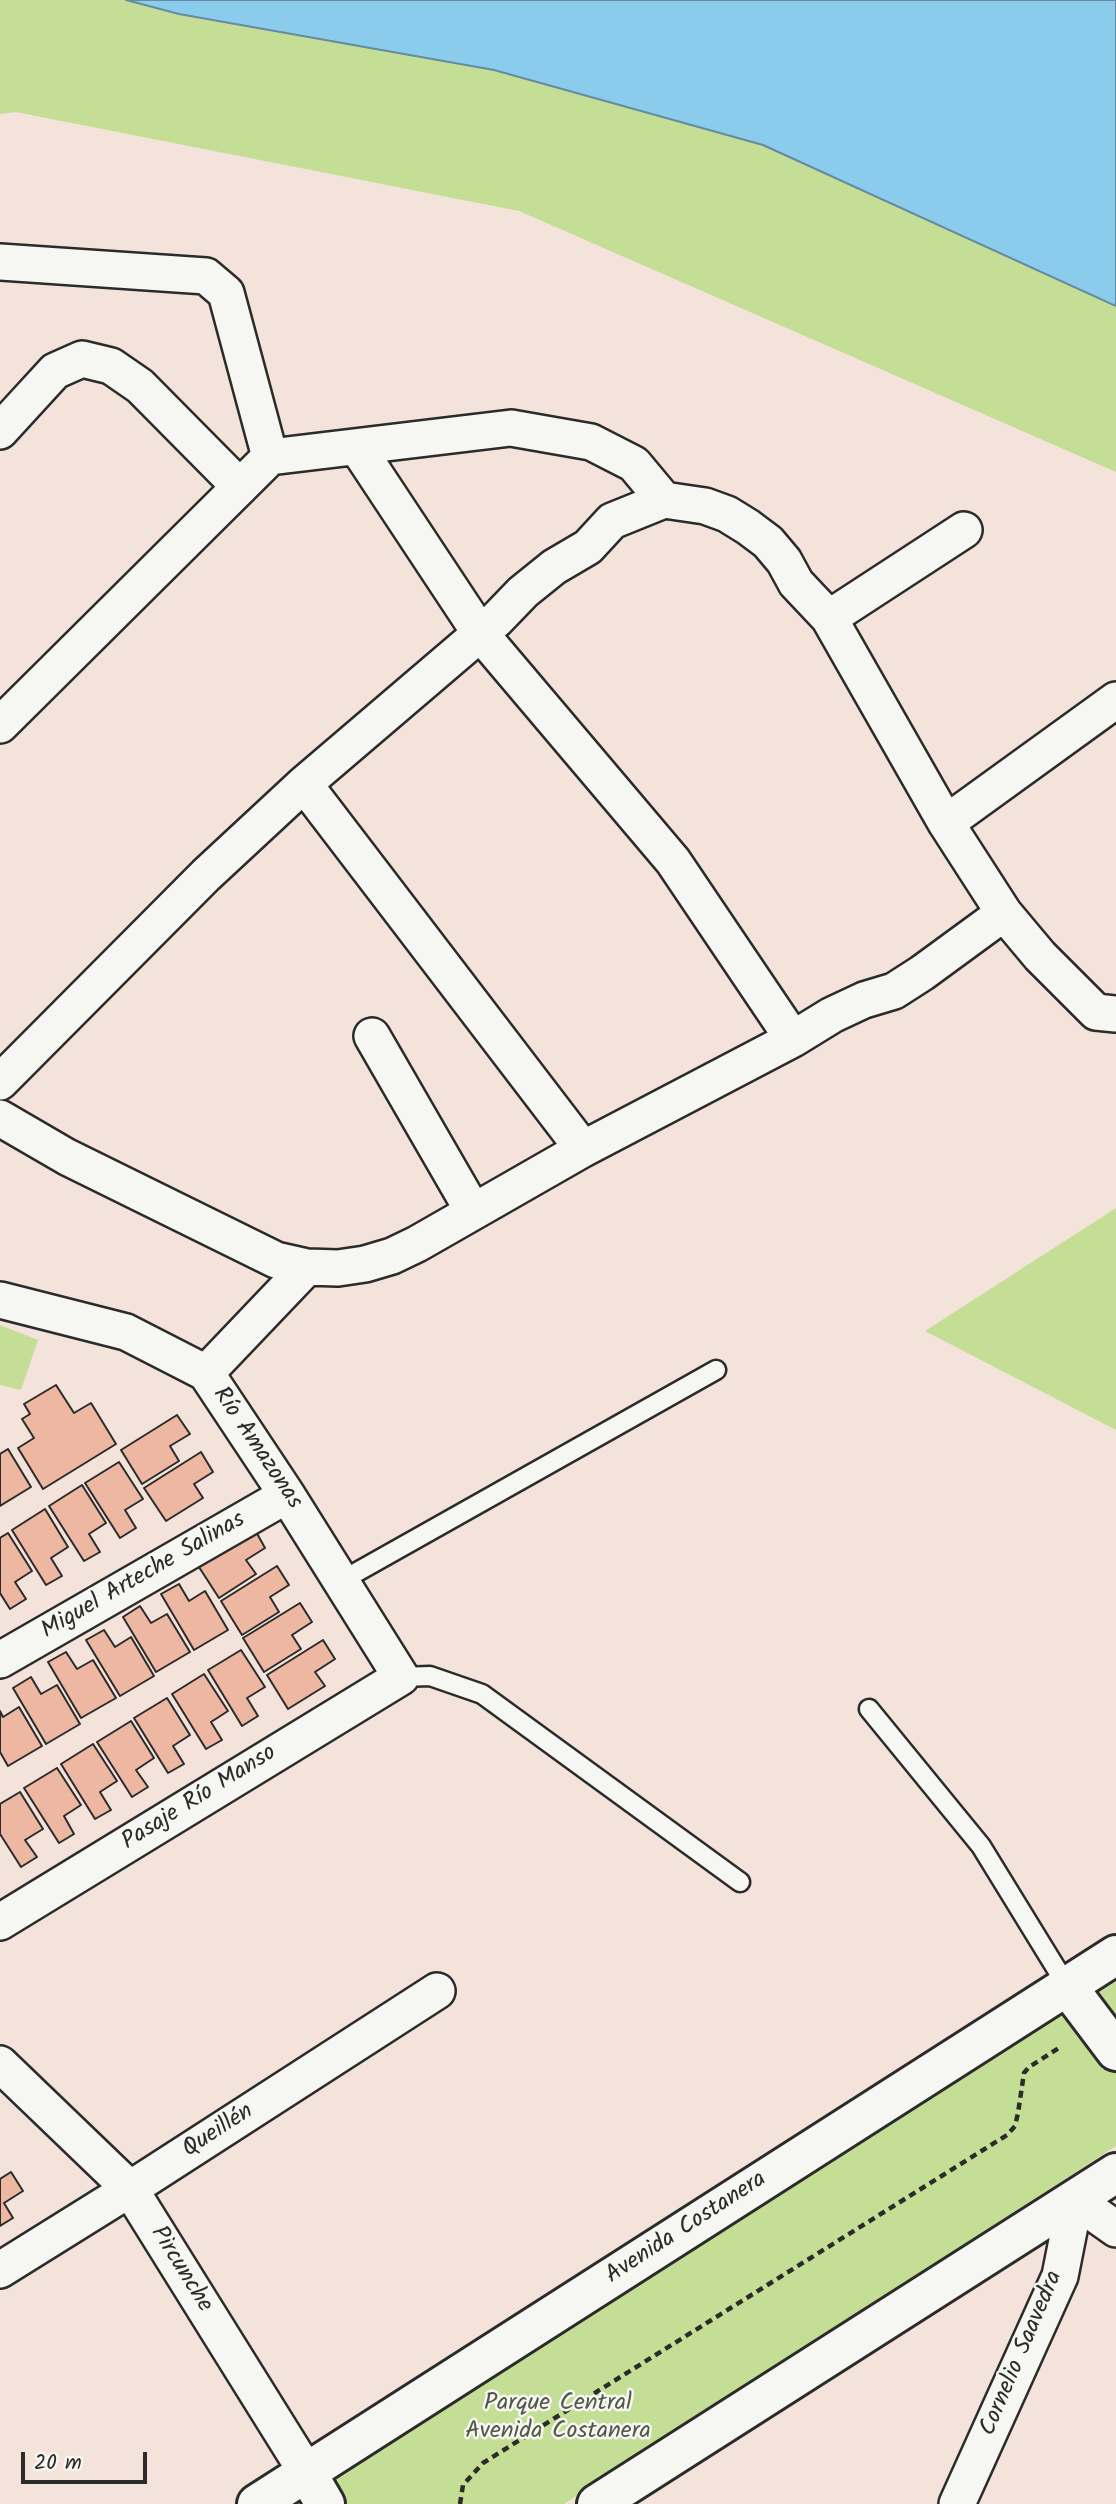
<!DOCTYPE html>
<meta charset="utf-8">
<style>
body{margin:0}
#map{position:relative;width:1116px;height:2504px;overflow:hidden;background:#f3e3da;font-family:Kalam,sans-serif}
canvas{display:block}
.scale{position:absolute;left:21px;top:2452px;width:126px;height:32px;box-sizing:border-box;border:4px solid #2b2b2b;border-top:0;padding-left:9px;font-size:21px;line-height:24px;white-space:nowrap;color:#2b2b2b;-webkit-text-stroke:5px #f6f6f2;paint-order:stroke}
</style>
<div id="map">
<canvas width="1116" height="2504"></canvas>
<div class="scale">20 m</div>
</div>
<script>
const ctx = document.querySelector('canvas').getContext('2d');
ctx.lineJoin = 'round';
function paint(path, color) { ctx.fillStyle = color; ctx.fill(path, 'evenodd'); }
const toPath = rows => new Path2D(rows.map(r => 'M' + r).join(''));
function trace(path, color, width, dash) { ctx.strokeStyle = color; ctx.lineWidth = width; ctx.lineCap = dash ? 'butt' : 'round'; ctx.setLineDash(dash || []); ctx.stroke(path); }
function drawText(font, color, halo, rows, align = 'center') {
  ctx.font = font + ' Kalam,sans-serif'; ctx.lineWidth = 5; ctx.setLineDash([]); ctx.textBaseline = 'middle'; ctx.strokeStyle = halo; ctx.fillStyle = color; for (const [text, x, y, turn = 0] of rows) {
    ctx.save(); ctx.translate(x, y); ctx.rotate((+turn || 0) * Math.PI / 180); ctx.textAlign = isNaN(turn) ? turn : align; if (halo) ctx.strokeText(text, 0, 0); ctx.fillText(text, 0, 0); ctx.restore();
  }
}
paint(toPath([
 [0,0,1116,0,1116,472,519,211,16,112,0,114],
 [1116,1208,1116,1430,925,1331],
 [0,1325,38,1340,21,1390,0,1385],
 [1116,1980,1116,2146,564,2504,281,2504]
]), '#c5de95');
const water = toPath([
 [126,0,1116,0,1116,306,763,145,494,70,179,14,126,0]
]);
paint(water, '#8bcbec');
trace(water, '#658b9f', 2);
const building = toPath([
 [56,1385,74,1413,91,1403,116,1444,43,1489,18,1448,34,1438,22,1419,30,1414,24,1404,56,1385],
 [177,1415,190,1434,170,1446,179,1461,142,1484,121,1450,177,1415],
 [8,1449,31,1487,0,1506,0,1454,8,1449],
 [201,1452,213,1472,194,1484,203,1498,166,1521,144,1488,201,1452],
 [119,1462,143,1499,125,1510,136,1528,120,1538,85,1483,119,1462],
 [82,1485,106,1523,89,1534,100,1552,84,1561,49,1506,82,1485],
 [45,1509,68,1547,51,1558,62,1576,46,1585,12,1530,45,1509],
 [254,1528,265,1548,246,1560,256,1574,219,1598,197,1564,254,1528],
 [8,1533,32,1571,15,1582,26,1599,10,1609,0,1593,0,1538,8,1533],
 [277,1566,289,1585,270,1597,279,1612,242,1635,221,1601,277,1566],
 [179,1584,189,1601,205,1591,228,1630,194,1650,161,1594,179,1584],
 [300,1603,312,1622,292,1635,301,1649,264,1672,243,1638,300,1603],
 [140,1606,151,1623,167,1614,190,1652,156,1672,123,1617,140,1606],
 [104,1630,115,1647,131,1637,154,1676,120,1696,86,1640,104,1630],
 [323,1640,335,1659,315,1672,325,1686,288,1709,267,1675,323,1640],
 [241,1650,265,1687,247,1698,258,1716,242,1726,208,1670,241,1650],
 [66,1652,77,1669,93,1660,116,1698,81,1718,48,1662,66,1652],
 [204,1674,228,1711,211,1722,222,1740,206,1749,172,1694,204,1674],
 [31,1677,41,1694,57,1685,80,1724,46,1744,13,1688,31,1677],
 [167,1698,190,1735,173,1746,184,1764,168,1773,134,1718,167,1698],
 [19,1707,42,1746,8,1766,0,1752,0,1711,3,1717,19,1707],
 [131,1721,154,1758,136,1770,148,1787,132,1797,97,1742,131,1721],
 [93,1744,117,1781,100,1792,111,1810,95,1819,61,1764,93,1744],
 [57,1768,81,1805,64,1816,74,1834,59,1843,24,1788,57,1768],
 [20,1792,43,1829,25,1840,37,1857,21,1867,0,1834,0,1804,20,1792],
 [11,2172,23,2191,4,2203,13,2218,0,2226,0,2179,11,2172]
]);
paint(building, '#edb7a1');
trace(building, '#2b2b2b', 2);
const service = toPath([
 [341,1581,716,1370],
 [401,1677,430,1676,482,1694,740,1882],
 [869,1709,981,1846,1067,1986]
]);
const minor = toPath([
 [0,262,206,276,226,293,270,457],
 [0,431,55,371,82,359,111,366,140,386,240,487],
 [357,447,480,633,673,861,793,1039],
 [829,618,964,530],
 [0,725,270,457,511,428,591,442,634,464,664,500],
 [304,784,583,1149],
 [946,823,1116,700],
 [372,1036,473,1211],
 [0,1082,206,875,304,784,496,620,523,592,554,567,588,547,612,521,664,500,705,506,727,514,748,527,768,542,784,561,796,583,829,618,946,823,1004,913],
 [0,1118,67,1157,276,1260,307,1267,338,1268,365,1264,392,1256,417,1244,583,1149,793,1039,832,1015,864,1000,894,991,922,973,1004,913,1040,956,1096,1012,1116,1014],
 [0,1300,126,1332,206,1373,287,1495,401,1677,0,1922],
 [206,1373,307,1267],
 [0,1660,287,1495],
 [0,2064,130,2189,307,2473],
 [0,2270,130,2189,437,1991],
 [957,2504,1060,2276,1075,2200,1116,2229]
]);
const tertiary = toPath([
 [307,2473,325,2504]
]);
const primary = toPath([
 [1067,1986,1116,2051],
 [257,2504,1116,1955],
 [597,2504,1116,2173]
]);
trace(service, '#2b2b2b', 23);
trace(minor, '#2b2b2b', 40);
trace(tertiary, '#2b2b2b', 44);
trace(primary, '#2b2b2b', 44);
trace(toPath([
 [460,2504,463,2485,483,2463,1007,2135,1015,2126,1018,2113,1024,2073,1029,2067,1062,2046]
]), '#2b2b2b', 4.5, [7, 5]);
trace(service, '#f6f6f2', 18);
trace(minor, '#f6f6f2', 35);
trace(tertiary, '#f6f6f2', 38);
trace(primary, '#f6f6f2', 38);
drawText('24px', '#2b2b2b', '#f6f6f2', [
 ["Río Amazonas",256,1449,56],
 ["Miguel Arteche Salinas",144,1577,-30],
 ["Pasaje Río Manso",200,1799,-32],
 ["Queillén",219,2132,-33],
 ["Avenida Costanera",687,2229,-33],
 ["Pircunche",180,2270,58],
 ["Cornelio Saavedra",1023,2354,-67]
]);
drawText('24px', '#525846', '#f6f6f2', [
 ["Parque Central",558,2405],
 ["Avenida Costanera",558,2433]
]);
</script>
